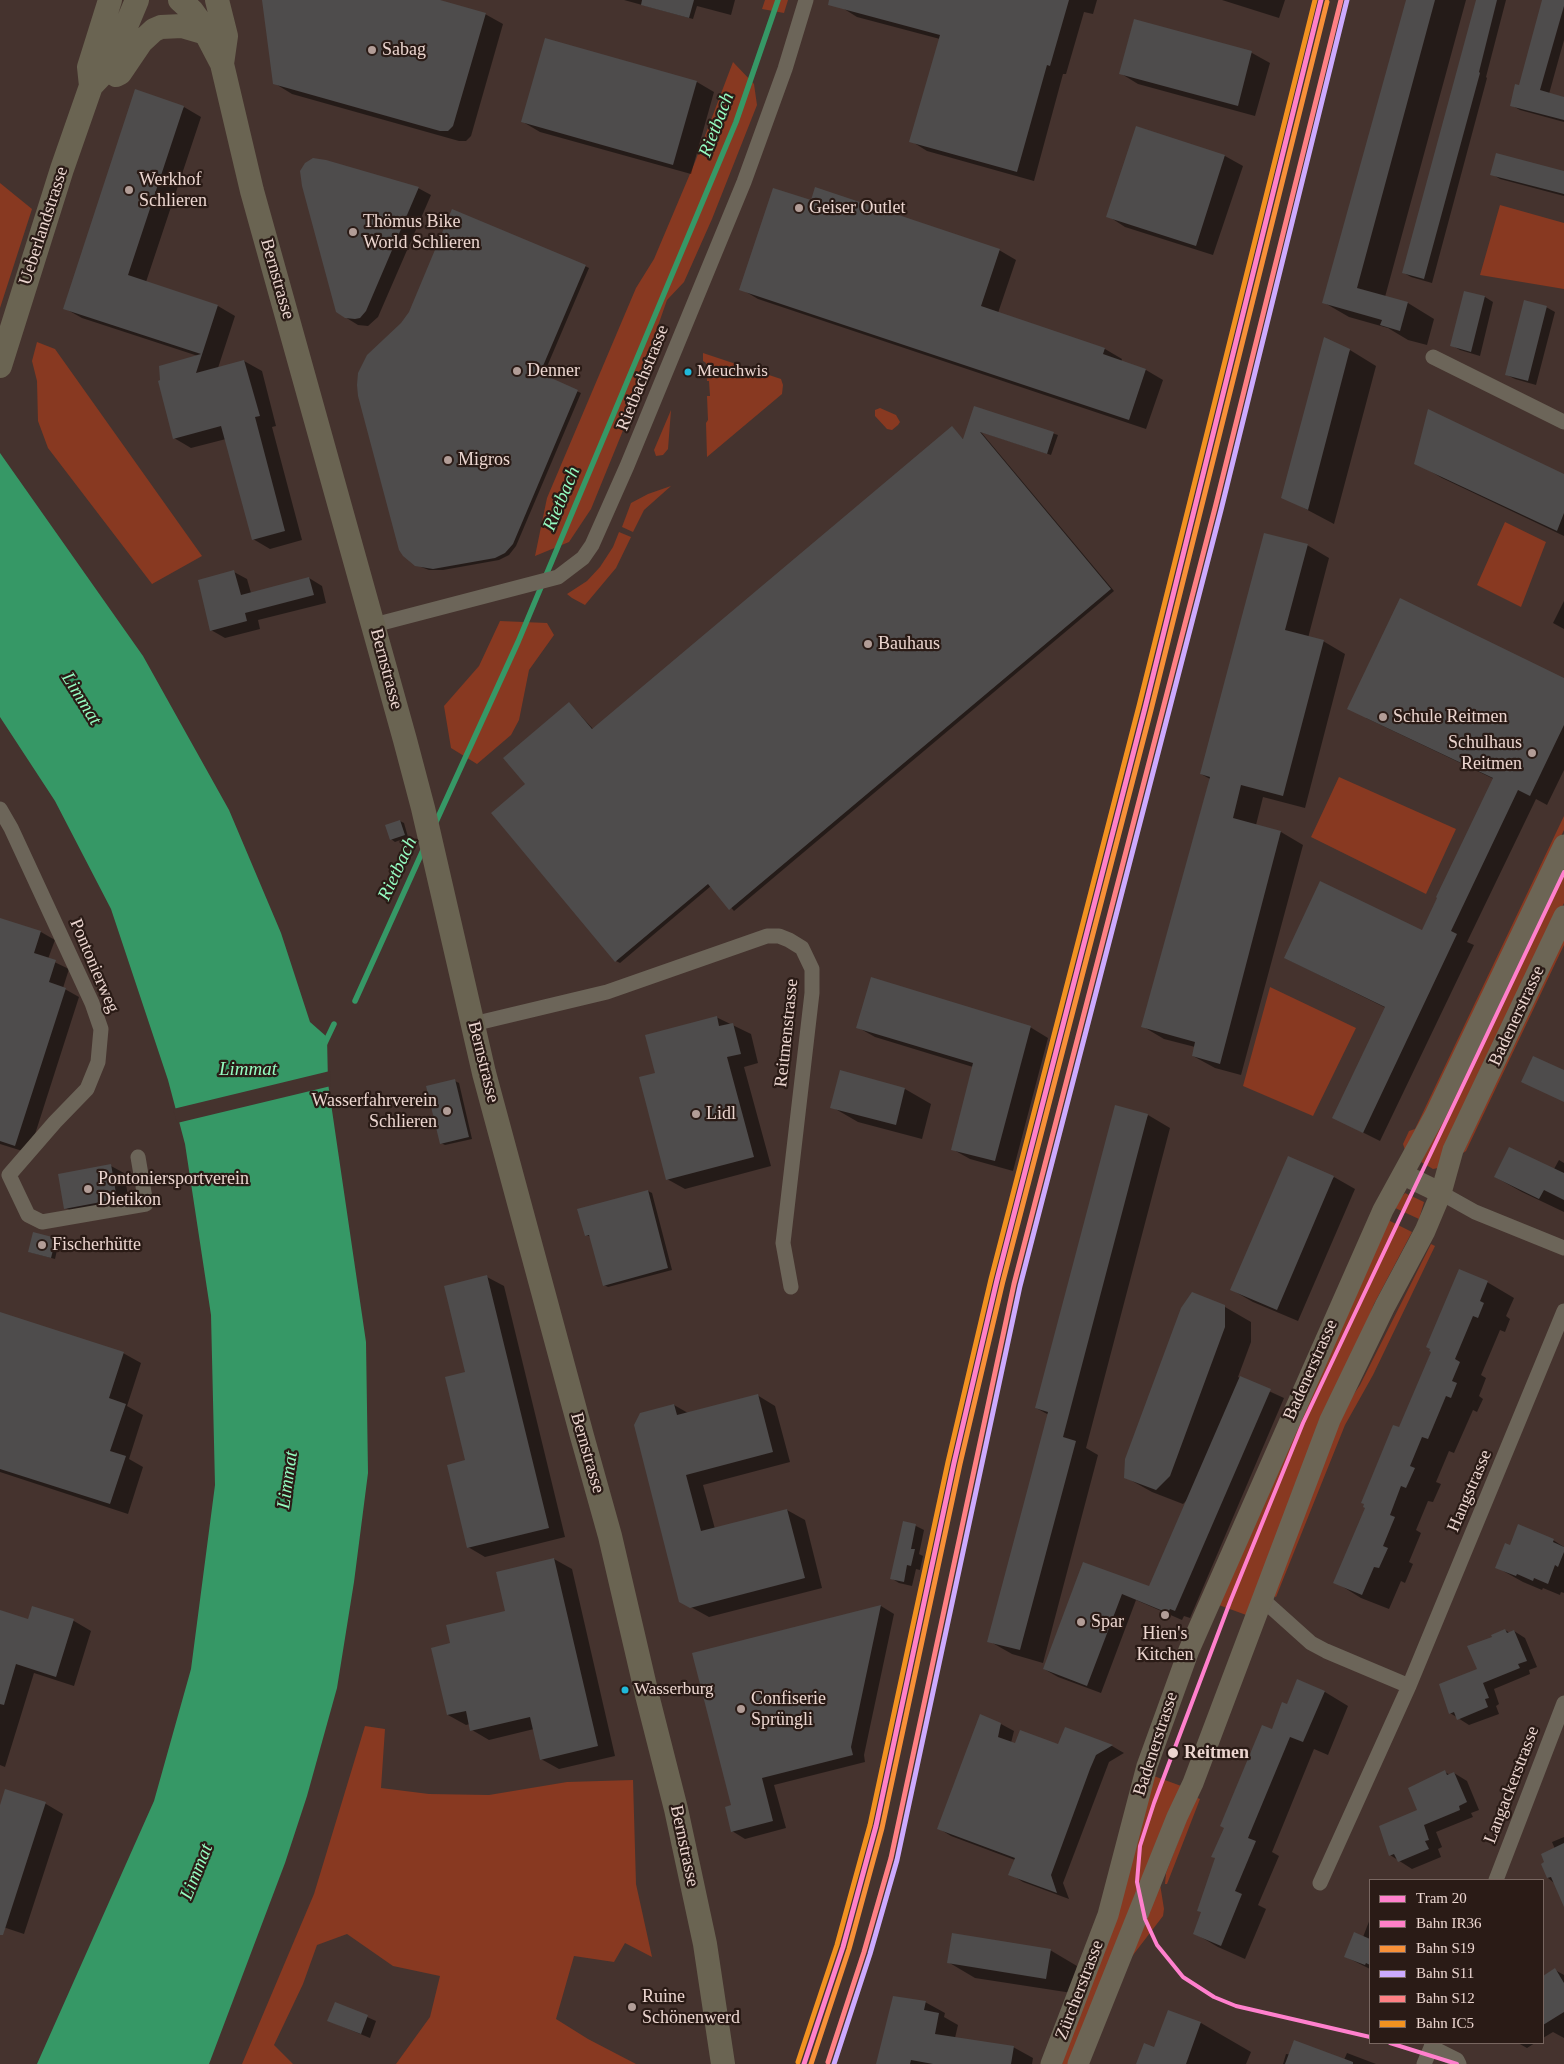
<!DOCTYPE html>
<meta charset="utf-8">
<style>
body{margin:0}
#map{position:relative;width:1564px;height:2064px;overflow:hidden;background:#45332e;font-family:Georgia,serif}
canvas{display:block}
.legend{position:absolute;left:1369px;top:1879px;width:175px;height:165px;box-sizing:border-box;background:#2a1b16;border:1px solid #786660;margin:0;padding:6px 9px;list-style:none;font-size:15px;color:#ecd6d0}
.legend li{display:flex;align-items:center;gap:10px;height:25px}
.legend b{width:25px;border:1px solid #786660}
</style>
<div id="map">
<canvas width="1564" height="2064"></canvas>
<ul class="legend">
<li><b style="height:6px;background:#ff80cd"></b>Tram 20</li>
<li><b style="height:6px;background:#ff80c8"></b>Bahn IR36</li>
<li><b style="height:6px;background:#f89038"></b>Bahn S19</li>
<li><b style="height:6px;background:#caf"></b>Bahn S11</li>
<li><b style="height:6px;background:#ff8084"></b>Bahn S12</li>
<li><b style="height:6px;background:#f29220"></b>Bahn IC5</li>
</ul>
</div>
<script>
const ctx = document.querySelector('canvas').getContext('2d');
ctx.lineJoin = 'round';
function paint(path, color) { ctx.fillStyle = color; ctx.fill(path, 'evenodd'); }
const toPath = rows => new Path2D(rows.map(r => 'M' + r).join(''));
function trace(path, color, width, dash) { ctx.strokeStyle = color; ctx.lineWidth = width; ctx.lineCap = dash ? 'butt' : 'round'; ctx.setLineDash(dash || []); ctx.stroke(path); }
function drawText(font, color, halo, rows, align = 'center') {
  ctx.font = font + ' Georgia,serif'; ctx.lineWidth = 4.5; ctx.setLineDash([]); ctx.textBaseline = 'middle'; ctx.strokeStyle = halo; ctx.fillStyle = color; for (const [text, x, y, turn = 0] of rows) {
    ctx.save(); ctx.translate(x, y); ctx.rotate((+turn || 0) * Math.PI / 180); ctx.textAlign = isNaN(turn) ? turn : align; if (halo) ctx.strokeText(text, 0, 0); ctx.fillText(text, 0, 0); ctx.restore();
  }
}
paint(toPath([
 [765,0,788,0,784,13,762,9],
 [733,62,754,84,757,105,712,219,684,282,667,300,639,380,635,401,591,509,569,542,535,556,547,498,636,288,654,259,695,162],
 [0,183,32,209,0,308],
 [1500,205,1564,223,1564,289,1480,275],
 [37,342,55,349,202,556,152,584,48,448,38,421,37,381,32,361],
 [703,353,781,379,783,385,782,394,707,457,706,423,708,420,707,396,710,396,709,381,707,381,706,363,703,361],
 [880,408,896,415,900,422,898,425,892,430,887,429,875,416,875,410],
 [671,410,668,449,663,455,656,456,654,450],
 [671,486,644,510,633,532,622,527,631,503,648,494],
 [1505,522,1546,542,1521,607,1477,585],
 [619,532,631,537,616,568,585,605,572,598,567,594,587,581,600,567,613,547],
 [500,621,547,623,554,635,529,670,519,720,511,735,477,764,451,748,444,706,479,666],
 [1339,777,1456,829,1426,894,1311,837],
 [1564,816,1564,830,1406,1153,1403,1144,1409,1131,1415,1129],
 [1564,860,1564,903,1438,1168,1433,1169,1421,1162],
 [1564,933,1564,945,1466,1151,1463,1153],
 [1270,987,1356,1028,1313,1116,1243,1086],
 [1405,1193,1424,1202,1419,1219,1393,1207],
 [1386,1219,1412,1232,1374,1304,1249,1616,1216,1604],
 [1431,1244,1435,1246,1373,1375,1345,1425,1276,1597,1271,1595,1341,1413,1360,1385],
 [365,1726,385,1729,381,1788,429,1794,489,1795,567,1782,633,1780,636,1884,652,1957,625,1943,614,1962,574,1956,556,2019,588,2039,636,2064,396,2064,430,2017,440,1976,393,1966,347,1934,317,1945,303,1984,274,2045,293,2064,242,2064,314,1894],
 [1151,1775,1184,1787,1073,2064,1062,2064],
 [1195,1797,1200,1799,1167,1884,1165,1884,1166,1873],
 [1160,1884,1164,1909,1163,1916,1123,1968]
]), '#883921');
paint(toPath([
 [0,453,143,656,229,810,281,933,310,1022,327,1037,328,1083,366,1342,368,1473,354,1582,337,1688,307,1796,285,1863,209,2064,37,2064,154,1801,191,1669,215,1485,211,1315,185,1144,168,1080,111,909,55,801,0,717]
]), '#369866');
paint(toPath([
 [330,1071,331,1086,177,1123,173,1109]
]), '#45332e');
paint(toPath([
 [263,0,435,0,485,14,503,24,471,136,466,141,459,141,292,94,274,83],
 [624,0,735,0,731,15,697,6,693,19],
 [843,0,1097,0,1093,14,1084,12,1066,74,1063,74,1034,181,927,151,911,141,940,39,857,17,841,7],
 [1222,0,1285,0,1279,18],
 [1407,0,1466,0,1385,297,1408,303,1434,319,1427,345,1408,340,1388,328,1349,317,1323,302],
 [1477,0,1506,0,1486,77,1487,78,1432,283,1411,277,1404,273],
 [1544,0,1564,0,1564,40,1549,94,1564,98,1564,122,1520,110,1511,105,1520,87],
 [1134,21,1252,53,1270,63,1255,116,1138,84,1120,73],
 [697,82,714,92,691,174,540,132,523,122],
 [184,107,201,117,146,282,218,306,235,316,218,368,244,361,262,371,276,426,272,427,302,540,270,549,253,539,226,439,191,448,174,438,198,356,82,318,64,308],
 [1137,127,1225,156,1243,166,1213,255,1125,227,1108,216],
 [1564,173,1564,196,1500,179,1492,174],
 [418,188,431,195,378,317,368,326,358,325,345,317],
 [812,202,999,250,1016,260,998,313,1105,349,1122,359,1121,362,1146,370,1163,380,1146,429,758,299,741,289],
 [585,266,589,268,543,376,581,393,516,546,509,555,499,560,443,570,429,570,421,567,416,564,402,323,410,312],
 [1465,292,1485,297,1493,302,1480,356,1460,350,1451,345],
 [1546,307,1555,312,1536,385,1515,379,1507,375],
 [1350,350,1376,366,1334,524,1283,497],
 [975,407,1058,435,1051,455,981,432,1114,591,734,911,711,886,620,963,616,961,527,784,569,703,593,729,953,428,964,440],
 [1416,463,1564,475,1564,536,1442,478],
 [1307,545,1329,558,1308,638,1323,641,1345,654,1305,808,1263,797,1256,825,1281,832,1303,845,1241,1075,1215,1068,1193,1056,1195,1047,1164,1039,1142,1026,1210,779,1201,774],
 [234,572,247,579,251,593,309,578,322,586,326,603,258,620,260,629,225,638,211,630],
 [1564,601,1564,629,1553,623],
 [1564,679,1564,770,1547,805,1536,799,1467,942,1474,945,1380,1141,1334,1118,1386,1008,1285,958,1423,932,1494,779,1366,718],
 [400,821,404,823,408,837,395,842,391,839],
 [0,919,41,932,55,940,48,959,69,969,63,988,79,997,29,1153,0,1144],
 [716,1017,751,1034,758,1063,744,1067,771,1166,685,1189,667,1179],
 [857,1027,1030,1027,1048,1038,1013,1171,970,1159,952,1149,973,1067,875,1037],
 [455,1081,459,1083,472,1139,445,1145,441,1143],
 [905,1089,931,1104,922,1139,858,1122,832,1107],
 [1148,1115,1170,1128,1086,1448,1098,1455,1043,1663,1012,1654,989,1641,1049,1415,1036,1408],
 [1559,1160,1564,1163,1564,1212,1522,1192,1495,1177,1554,1169],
 [111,1166,124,1173,130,1207,79,1215,66,1208],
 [1334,1177,1355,1189,1298,1321,1253,1302,1232,1290],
 [648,1191,652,1193,672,1270,608,1287,604,1285,591,1237,586,1235],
 [56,1239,59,1241,55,1259,29,1252],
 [487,1277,504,1286,565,1537,485,1557,468,1547,466,1373],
 [1487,1282,1514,1298,1506,1316,1510,1319,1505,1332,1500,1330,1481,1375,1486,1378,1479,1396,1483,1399,1477,1412,1473,1410,1454,1453,1449,1451,1436,1482,1441,1484,1433,1502,1428,1501,1416,1530,1421,1533,1409,1562,1413,1564,1405,1583,1401,1581,1389,1609,1361,1598,1335,1582,1399,1429],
 [1225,1307,1251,1322,1251,1342,1238,1377,1284,1398,1190,1618,1184,1616,1182,1620,1136,1600,1101,1693,1058,1677,1044,1669,1084,1563,1150,1588,1188,1499,1183,1504,1152,1492,1125,1477],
 [0,1313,123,1353,141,1363,127,1406,143,1415,129,1459,143,1467,128,1514,0,1472],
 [757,1395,775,1406,790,1462,703,1485,715,1529,787,1510,805,1520,822,1588,709,1617,680,1601,674,1405,688,1413],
 [904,1523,916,1526,924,1530,919,1554,923,1556,920,1570,916,1569,912,1586,899,1583,891,1578],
 [1553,1540,1564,1547,1564,1593,1561,1592,1560,1595,1543,1588,1542,1590,1523,1582,1496,1567,1510,1547],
 [554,1559,572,1569,615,1756,559,1769,541,1759,534,1729,489,1740,472,1730,470,1724,466,1725,448,1715,452,1644,507,1612],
 [881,1606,894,1614,864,1755,865,1762,774,1785,786,1828,745,1839,732,1831,732,1806,694,1654],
 [33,1608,74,1621,91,1631,74,1686,34,1673,5,1767,0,1765,0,1611,29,1620],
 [1505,1630,1510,1633,1514,1631,1525,1638,1537,1667,1529,1670,1530,1674,1494,1689,1499,1704,1496,1706,1499,1714,1469,1725,1450,1713,1478,1670,1493,1637],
 [1298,1681,1325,1692,1348,1706,1328,1755,1314,1749,1272,1852,1279,1856,1258,1905,1266,1909,1245,1959,1218,1947,1194,1933,1273,1730,1288,1705],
 [1001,1724,1014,1731,1011,1743,1016,1744,1059,1746,1065,1728,1112,1746,1124,1753,1109,1762,1063,1883,1069,1899,1023,1882,1010,1874,1015,1860,951,1836,938,1828],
 [1445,1772,1450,1775,1454,1773,1467,1781,1479,1810,1471,1813,1473,1817,1436,1832,1442,1847,1438,1849,1441,1857,1412,1869,1390,1855],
 [6,1791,46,1804,63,1814,24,1934,0,1926,0,1809],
 [1564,1837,1564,1891,1548,1878,1555,1849,1552,1842],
 [1370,1919,1370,1969,1346,1957,1363,1937],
 [1050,1950,1077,1966,1072,1993,975,1978,948,1962],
 [1555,1970,1564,1975,1564,2038,1553,2032,1543,2038,1543,1977],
 [925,2002,945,2013,944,2017,958,2025,955,2038,1013,2047,1033,2058,1032,2064,877,2064],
 [1168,2012,1201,2023,1251,2052,1246,2064,1144,2064,1155,2049],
 [367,2017,376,2021,370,2038,329,2021],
 [1518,2043,1535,2043,1527,2048],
 [1347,2053,1376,2064,1283,2064,1286,2054,1344,2060]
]), '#0007');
trace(toPath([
 [435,824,518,642,736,122,778,0],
 [355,1001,424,848],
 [324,1045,334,1024]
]), '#369866', 5.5);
paint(toPath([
 [262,0,440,0,486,13,453,126,448,131,440,131,273,84],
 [642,0,694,0,689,18,641,5],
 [829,0,1069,0,1050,66,1047,65,1017,172,909,142,940,35,828,5],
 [1406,0,1435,0,1357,288,1408,302,1400,331,1380,325,1382,320,1322,303],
 [1476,0,1497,0,1479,72,1480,73,1424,279,1402,273],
 [1542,0,1564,0,1564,6,1540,90,1564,97,1564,120,1510,106,1515,84,1519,85],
 [1134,19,1252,51,1238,106,1119,74],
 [545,38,697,81,673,165,521,122],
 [135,89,184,106,128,275,218,305,196,373,244,360,260,416,255,417,285,531,252,540,221,426,173,439,158,381,160,380,159,366,201,354,63,309],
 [1136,126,1225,155,1196,246,1106,217],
 [1496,153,1564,171,1564,194,1490,175],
 [313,158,326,160,419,187,366,311,360,318,355,319,345,318,336,312,302,186,300,171,305,163],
 [815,187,1000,249,981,306,1105,348,1103,354,1146,369,1129,420,739,290,773,188,811,200],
 [452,209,586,265,540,373,578,390,513,544,505,553,495,558,433,569,415,566,403,556,399,550,358,396,357,385,358,373,367,355,401,323,409,312],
 [1464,291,1485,296,1471,352,1450,346],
 [1524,300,1547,306,1528,381,1505,375],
 [1324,337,1350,349,1308,510,1281,498],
 [974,406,1054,432,1047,454,980,432,1111,589,729,910,708,884,615,962,491,813,525,784,503,758,569,702,592,729,952,426,963,439],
 [1428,409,1564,474,1564,513,1557,531,1414,464],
 [1264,533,1308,544,1285,630,1324,640,1283,796,1241,785,1233,818,1281,831,1220,1064,1192,1056,1195,1042,1141,1027,1210,777,1200,774],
 [234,570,241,595,309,577,314,595,245,613,247,621,210,631,198,580],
 [1400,598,1564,678,1564,725,1530,796,1518,790,1451,931,1457,934,1363,1133,1332,1118,1385,1007,1284,958,1320,881,1422,930,1437,898,1436,897,1493,778,1347,709],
 [400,820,405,835,390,840,385,825],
 [0,918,41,931,34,953,56,960,49,982,66,988,15,1146,0,1141],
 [871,977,1031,1026,995,1161,951,1150,973,1063,856,1028],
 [717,1016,719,1026,733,1023,741,1054,727,1057,754,1157,666,1180,639,1077,655,1073,645,1035],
 [1533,1056,1564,1070,1564,1102,1521,1082],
 [840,1070,905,1088,896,1125,830,1108],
 [455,1079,469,1137,440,1144,426,1086],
 [1115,1105,1148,1114,1063,1437,1076,1441,1020,1650,987,1642,1048,1412,1035,1408],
 [1509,1147,1564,1173,1564,1200,1544,1190,1539,1199,1494,1177],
 [1288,1156,1334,1176,1277,1310,1230,1290],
 [111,1164,117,1199,64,1209,58,1174],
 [648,1190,668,1268,603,1286,589,1235,585,1236,577,1209],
 [33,1232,56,1238,51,1258,28,1252],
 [1459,1269,1488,1281,1480,1301,1484,1303,1478,1318,1473,1316,1455,1359,1460,1362,1452,1381,1457,1383,1451,1398,1446,1396,1428,1439,1422,1437,1410,1466,1415,1468,1406,1488,1401,1486,1390,1515,1395,1517,1383,1546,1388,1548,1379,1568,1374,1567,1362,1595,1333,1583,1365,1508,1363,1507,1364,1504,1361,1503,1393,1425,1399,1427,1431,1352,1429,1351,1430,1349,1426,1347],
 [487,1275,549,1528,467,1548,447,1465,465,1460,445,1377,465,1372,444,1286],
 [1192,1292,1225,1305,1225,1327,1170,1476,1156,1490,1124,1478,1125,1459,1181,1308],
 [0,1312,124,1352,109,1398,126,1404,110,1451,126,1456,110,1504,0,1469],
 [1240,1376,1271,1389,1175,1611,1170,1609,1168,1613,1122,1594,1087,1686,1043,1669,1083,1562,1149,1586],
 [758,1394,773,1452,686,1475,701,1531,787,1509,805,1578,690,1608,679,1602,634,1425,640,1413,674,1404,677,1415],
 [903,1521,916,1524,911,1549,915,1549,911,1566,907,1565,904,1582,890,1579],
 [1518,1524,1554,1539,1553,1542,1564,1547,1564,1552,1558,1567,1555,1565,1548,1584,1534,1578,1533,1581,1517,1574,1516,1576,1495,1568,1505,1543,1510,1545],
 [554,1558,598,1746,540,1760,530,1717,470,1731,466,1711,447,1715,431,1648,450,1643,446,1625,505,1611,496,1572],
 [881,1605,851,1747,853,1755,762,1778,773,1821,731,1832,725,1807,731,1805,692,1653],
 [32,1606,74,1619,56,1677,16,1664,4,1705,0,1704,0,1610,28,1619],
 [1505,1629,1507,1633,1514,1630,1527,1661,1518,1664,1520,1668,1483,1683,1489,1698,1485,1699,1488,1707,1457,1720,1454,1712,1449,1714,1439,1684,1477,1669,1467,1646,1492,1637,1491,1635],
 [1297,1679,1325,1691,1303,1742,1290,1737,1248,1838,1256,1841,1235,1891,1242,1894,1221,1946,1193,1934,1201,1912,1197,1911,1215,1858,1211,1857,1224,1828,1220,1826,1262,1725,1272,1729,1282,1702,1287,1704],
 [980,1714,1001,1723,998,1737,1015,1743,1020,1730,1058,1744,1065,1727,1113,1745,1096,1755,1090,1769,1051,1875,1057,1893,1008,1875,1015,1858,937,1829],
 [1445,1770,1447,1775,1454,1772,1467,1802,1459,1806,1460,1810,1424,1825,1429,1840,1425,1841,1429,1849,1398,1862,1394,1854,1389,1856,1379,1826,1417,1810,1408,1788],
 [5,1789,46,1802,3,1935,0,1935,0,1805],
 [1564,1843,1564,1907,1551,1877,1547,1878,1541,1864,1544,1862,1541,1854],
 [1354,1932,1370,1939,1370,1965,1366,1963,1365,1965,1344,1957],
 [952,1933,1051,1949,1046,1979,947,1963],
 [1555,1968,1564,1983,1564,2012,1543,2025,1543,1976],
 [893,1996,926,2001,924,2010,939,2013,935,2034,1014,2046,1011,2064,933,2064,911,2060,910,2064,876,2064],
 [335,2002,368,2015,361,2034,327,2021],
 [1168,2010,1201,2022,1186,2064,1136,2064,1144,2043,1154,2047],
 [1294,2040,1353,2062,1353,2064,1285,2064]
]), '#4e4c4c');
trace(toPath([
 [1433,357,1564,422],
 [374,625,558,577,583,558,592,545,627,466,744,182,785,69,806,0],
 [0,809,11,828,92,1003,101,1029,98,1062,87,1089,55,1122,9,1175,28,1215,42,1222,146,1204,138,1157],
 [473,1024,607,992,767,936,779,936,789,940,802,948,812,969,812,993,783,1243,791,1287],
 [1441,1193,1475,1212,1564,1248],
 [1262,1599,1311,1643,1326,1651,1409,1686],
 [1496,1880,1564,1703],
 [1320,1883,1409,1686,1564,1311],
 [1431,2047,1457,2060,1459,2064],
 [1424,2064,1433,2043]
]), '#6c6559', 15);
trace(toPath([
 [1404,1175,1441,1193],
 [1051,2064,1108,1915,1147,1766,1189,1650,1383,1210,1435,1115,1564,845],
 [1078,2064,1177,1817,1193,1783,1330,1420,1385,1306,1425,1231,1441,1193,1453,1150,1564,916]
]), '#6c6555', 21);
trace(toPath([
 [180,0,192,11,200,22,222,64,252,191,405,740,423,808,484,1073,582,1436,610,1536,647,1695,676,1809,705,1944,723,2064],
 [217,0,226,36,222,64],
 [116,75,120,73,141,42,154,30,161,27,182,26,206,33],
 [91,86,89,67,110,0],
 [0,366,62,169,91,86,109,67,137,0]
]), '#6a6452', 24);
trace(toPath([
 [804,2064,843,1947,876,1826,954,1463,997,1280,1145,708,1321,0]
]), '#ff80c8', 5);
trace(toPath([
 [811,2064,849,1949,882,1828,960,1464,1003,1281,1151,710,1327,2]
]), '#f89038', 5);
trace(toPath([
 [834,2064,870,1954,897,1860,1020,1286,1221,510,1347,0]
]), '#caf', 5);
trace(toPath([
 [828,2062,864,1952,891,1858,1014,1284,1215,508,1341,0]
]), '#ff8084', 5);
trace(toPath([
 [798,2062,837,1945,870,1825,948,1462,991,1279,1139,706,1315,0]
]), '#f29220', 5);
trace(toPath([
 [1370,2037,1236,2006,1214,1997,1183,1977,1157,1945,1145,1919,1137,1882,1140,1846,1154,1803,1230,1602,1303,1423,1564,872],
 [1390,2043,1457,2064]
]), '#ff80cd', 4);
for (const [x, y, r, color] of [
 [372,50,5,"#b29d97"],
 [129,190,5,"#b29d97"],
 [799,208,5,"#b29d97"],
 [353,232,5,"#b29d97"],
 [517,371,5,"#b29d97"],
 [688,372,4.5,"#20b9da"],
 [448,460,5,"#b29d97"],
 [868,644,5,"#b29d97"],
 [1383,717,5,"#b29d97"],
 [1532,753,5,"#b29d97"],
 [447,1111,5,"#b29d97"],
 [696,1114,5,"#b29d97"],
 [88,1189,5,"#b29d97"],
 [42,1245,5,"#b29d97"],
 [1165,1615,5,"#b29d97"],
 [1081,1622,5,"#b29d97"],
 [625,1690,4.5,"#20b9da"],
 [741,1709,5,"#b29d97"],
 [1173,1753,6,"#ecd6d0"],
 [632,2007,5,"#b29d97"]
]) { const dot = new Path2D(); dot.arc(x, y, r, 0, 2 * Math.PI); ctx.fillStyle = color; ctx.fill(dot); trace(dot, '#2a1b16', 2); }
drawText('17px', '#ecd6d0', '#2a1b16', [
 ["Meuchwis",697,372],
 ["Wasserburg",634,1690]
], 'left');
drawText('18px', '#ecd6d0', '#2a1b16', [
 ["Sabag",382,50],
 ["Werkhof",139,180],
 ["Schlieren",139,201],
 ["Geiser Outlet",809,208],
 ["Thömus Bike",363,222],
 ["World Schlieren",363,243],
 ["Denner",527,371],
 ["Migros",458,460],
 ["Bauhaus",878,644],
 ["Schule Reitmen",1393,717],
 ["Schulhaus",1522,743,"right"],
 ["Reitmen",1522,764,"right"],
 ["Wasserfahrverein",437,1101,"right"],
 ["Schlieren",437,1122,"right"],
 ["Lidl",706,1114],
 ["Pontoniersportverein",98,1179],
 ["Dietikon",98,1200],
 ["Fischerhütte",52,1245],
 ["Spar",1091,1622],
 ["Hien's",1165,1634,"center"],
 ["Kitchen",1165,1655,"center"],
 ["Confiserie",751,1699],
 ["Sprüngli",751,1720],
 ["Ruine",642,1997],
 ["Schönenwerd",642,2018]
], 'left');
drawText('18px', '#ecd6d0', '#2a1b16', [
 ["Ueberlandstrasse",44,226,-72],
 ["Bernstrasse",277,279,74],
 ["Rietbachstrasse",643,378,-68],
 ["Bernstrasse",386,669,75],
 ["Pontonierweg",94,966,67],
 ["Badenerstrasse",1517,1016,-65],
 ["Reitmenstrasse",787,1033,-84],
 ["Bernstrasse",483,1062,76],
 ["Badenerstrasse",1311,1370,-66],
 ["Bernstrasse",587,1453,74],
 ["Hangstrasse",1470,1491,-67],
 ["Badenerstrasse",1156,1744,-72],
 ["Langackerstrasse",1512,1785,-69],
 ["Bernstrasse",684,1846,78],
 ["Zürcherstrasse",1080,1990,-69]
]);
drawText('bold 18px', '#ecd6d0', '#2a1b16', [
 ["Reitmen",1184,1753]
], 'left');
drawText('italic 19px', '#95fcc1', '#2a1b16', [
 ["Rietbach",717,125,-69],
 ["Rietbach",562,499,-67],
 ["Limmat",81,699,58],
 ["Rietbach",398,869,-65],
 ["Limmat",248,1070],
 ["Limmat",288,1480,-82],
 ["Limmat",197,1872,-68]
]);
</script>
